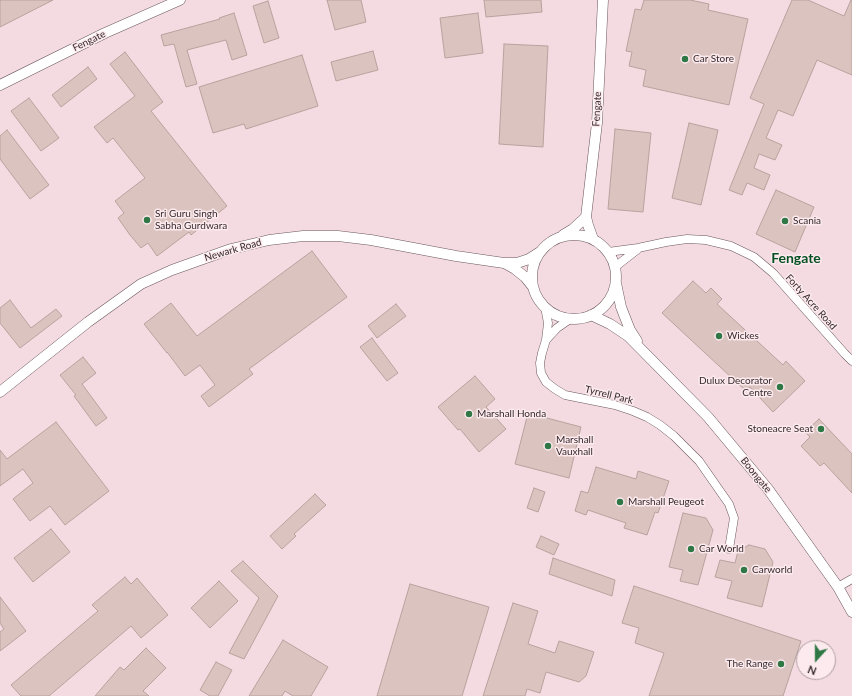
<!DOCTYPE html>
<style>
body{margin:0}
#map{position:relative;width:852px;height:696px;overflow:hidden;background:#f3dbe1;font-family:Lato,sans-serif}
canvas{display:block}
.north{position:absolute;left:796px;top:640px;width:40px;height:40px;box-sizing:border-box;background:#fdeaee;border:1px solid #ad9ea1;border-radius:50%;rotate:201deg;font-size:11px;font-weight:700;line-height:16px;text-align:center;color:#342b2d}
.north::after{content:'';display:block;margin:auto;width:14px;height:18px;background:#2f7845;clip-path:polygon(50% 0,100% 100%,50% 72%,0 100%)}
</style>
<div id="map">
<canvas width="852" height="696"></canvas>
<div class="north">N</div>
</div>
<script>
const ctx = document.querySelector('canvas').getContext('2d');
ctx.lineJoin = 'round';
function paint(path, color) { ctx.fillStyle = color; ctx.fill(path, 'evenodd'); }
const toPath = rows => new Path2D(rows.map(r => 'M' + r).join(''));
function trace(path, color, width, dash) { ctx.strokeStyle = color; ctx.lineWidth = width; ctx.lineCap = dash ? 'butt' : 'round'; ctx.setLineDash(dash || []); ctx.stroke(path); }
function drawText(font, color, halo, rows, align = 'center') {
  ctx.font = font + ' Lato,sans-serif'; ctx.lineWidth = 3; ctx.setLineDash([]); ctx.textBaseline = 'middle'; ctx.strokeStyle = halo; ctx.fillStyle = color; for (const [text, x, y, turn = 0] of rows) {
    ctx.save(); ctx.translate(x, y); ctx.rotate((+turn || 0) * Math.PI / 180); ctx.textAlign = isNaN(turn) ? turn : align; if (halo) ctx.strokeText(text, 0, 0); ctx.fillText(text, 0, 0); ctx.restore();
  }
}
const building = toPath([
 [0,0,53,0,0,27,0,0],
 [327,0,361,0,366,22,335,30,327,0],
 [484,0,541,0,542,12,486,17,484,0],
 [644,0,690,0,709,4,708,10,748,19,729,105,643,86,646,70,629,66,632,52,626,51,635,9,641,10,644,0],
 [792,0,808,0,844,16,851,0,852,0,852,75,817,60,793,116,778,110,766,138,782,145,775,160,759,154,754,168,770,175,764,190,747,183,742,195,729,190,764,104,750,98,792,0],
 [268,1,279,38,264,43,253,6,268,1],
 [234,13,247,55,232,60,226,40,187,50,197,84,186,87,174,44,164,46,161,35,220,19,219,18,234,13],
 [478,13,483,53,445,58,440,18,478,13],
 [504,44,548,46,543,147,499,144,504,44],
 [373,51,378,70,336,81,331,62,373,51],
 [125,52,163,102,151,111,227,206,191,235,189,232,157,256,148,243,141,248,130,235,118,218,124,213,115,201,145,178,113,138,107,143,94,127,135,96,110,64,125,52],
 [302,55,318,106,246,129,244,124,213,133,199,87,302,55],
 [88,67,97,79,61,107,52,95,88,67],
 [29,98,59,138,41,151,11,111,29,98],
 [689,123,718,130,701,205,672,198,689,123],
 [615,129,651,133,643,212,608,209,615,129],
 [7,130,49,185,30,199,0,159,0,136,7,130],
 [776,190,814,207,795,252,756,234,776,190],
 [312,251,347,297,249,369,253,374,209,407,201,396,215,385,200,365,185,376,167,352,167,353,144,324,171,303,197,336,312,251],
 [693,281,706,293,711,288,722,299,717,304,783,365,786,361,805,381,773,412,750,387,746,391,662,313,693,281],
 [10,300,31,328,56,309,62,316,20,348,0,323,0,308,10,300],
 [396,304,406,316,377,338,368,326,396,304],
 [372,338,398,373,387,381,360,347,372,338],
 [83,357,96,373,82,384,107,418,96,426,74,396,76,395,60,375,83,357],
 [475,376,495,399,486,407,506,429,479,452,460,429,458,430,438,407,475,376],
 [528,413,581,427,569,478,515,464,528,413],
 [819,419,852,454,852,493,824,463,820,466,801,446,810,437,805,432,819,419],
 [56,422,109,491,65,525,50,506,30,521,13,499,33,483,23,469,0,486,0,450,7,459,56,422],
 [596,467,636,479,638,471,669,481,658,513,655,512,647,535,624,528,626,523,588,510,586,515,575,511,581,491,588,493,596,467],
 [534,488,545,492,538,512,527,508,534,488],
 [315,494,326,505,294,534,296,536,282,549,270,536,315,494],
 [683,513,706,518,713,530,698,585,680,581,683,570,669,567,683,513],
 [51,529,70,552,33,582,14,558,51,529],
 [541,536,559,544,554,555,536,547,541,536],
 [749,545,765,549,773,562,762,607,727,598,732,581,715,577,720,560,735,563,738,551,749,545],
 [553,558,615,580,612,596,549,574,553,558],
 [243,561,278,596,244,659,229,653,259,598,231,571,243,561],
 [125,577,131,584,137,578,168,615,141,638,131,626,49,696,21,696,11,685,98,611,92,605,125,577],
 [219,581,238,601,210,628,191,608,219,581],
 [410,584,489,607,462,696,377,696,410,584],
 [634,586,801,641,783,696,649,696,664,653,635,643,639,628,622,623,634,586],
 [0,597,26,631,0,651,0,632,4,629,0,623,0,597],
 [513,603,538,611,528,644,555,653,559,641,594,652,586,676,579,682,546,672,540,693,527,689,525,696,483,696,513,603],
 [283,640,328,667,311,696,293,696,285,691,282,696,249,696,283,640],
 [146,648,166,668,143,691,149,696,95,696,120,667,124,670,146,648],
 [216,662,232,670,218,696,210,696,200,690,216,662]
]);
paint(building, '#dbc4bf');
trace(building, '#b8a29d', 1);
const minor = toPath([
 [608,252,638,248,666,242,687,239,706,240,731,246,754,257,773,273,845,354,852,361],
 [615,267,638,249],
 [545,307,548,323,546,340,542,353,540,363,541,373,546,382,555,389,565,395,615,405,633,411,647,417,660,425,674,436,699,461,729,504,734,518,729,549],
 [546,340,557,328,570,319],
 [838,587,852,579]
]);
const tertiary = toPath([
 [0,85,105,33,180,0],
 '532 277a42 42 0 1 1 84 0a42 42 0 1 1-84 0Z',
 [563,235,573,229,586,217],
 [593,239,588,225,586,217,597,123,603,0],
 [506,264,515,269,525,277,533,287],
 [616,283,621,307,630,330,637,341],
 [591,315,610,324,628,336,708,417,768,489,838,587,852,612],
 [0,392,88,322,141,284,172,270,231,249,269,240,303,236,338,236,371,240,456,256,504,263,517,263,529,259,540,252]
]);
trace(minor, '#6b575c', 9);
trace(tertiary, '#6b575c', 11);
trace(minor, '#fff', 8);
trace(tertiary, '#fff', 10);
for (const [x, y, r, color] of [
 [685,59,4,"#2f7845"],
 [147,220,4,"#2f7845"],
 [785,221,4,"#2f7845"],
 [719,336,4,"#2f7845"],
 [780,387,4,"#2f7845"],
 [469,414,4,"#2f7845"],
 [821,429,4,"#2f7845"],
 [548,446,4,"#2f7845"],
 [620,502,4,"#2f7845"],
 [691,549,4,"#2f7845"],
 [744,570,4,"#2f7845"],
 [781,664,4,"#2f7845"]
]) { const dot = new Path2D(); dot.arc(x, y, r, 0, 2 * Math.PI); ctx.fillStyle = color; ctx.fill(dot); trace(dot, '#fdeaee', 1.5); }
drawText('10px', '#342b2d', '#fdeaee', [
 ["Fengate",89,41,-26],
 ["Fengate",597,109,-87],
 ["Newark Road",233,250,-16],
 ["Forty Acre Road",811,302,48],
 ["Tyrrell Park",609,395,14],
 ["Boongate",756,475,51]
]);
drawText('10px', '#342b2d', '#fdeaee', [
 ["Car Store",693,59],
 ["Sri Guru Singh",155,214],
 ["Sabha Gurdwara",155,226],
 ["Scania",793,221],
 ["Wickes",727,336],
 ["Dulux Decorator",772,381,"right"],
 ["Centre",772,393,"right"],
 ["Marshall Honda",477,414],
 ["Stoneacre Seat",813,429,"right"],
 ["Marshall",556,440],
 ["Vauxhall",556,452],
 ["Marshall Peugeot",628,502],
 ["Car World",699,549],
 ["Carworld",752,570],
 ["The Range",773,664,"right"]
], 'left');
drawText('bold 14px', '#065124', '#fdeaee', [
 ["Fengate",796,258]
]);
</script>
